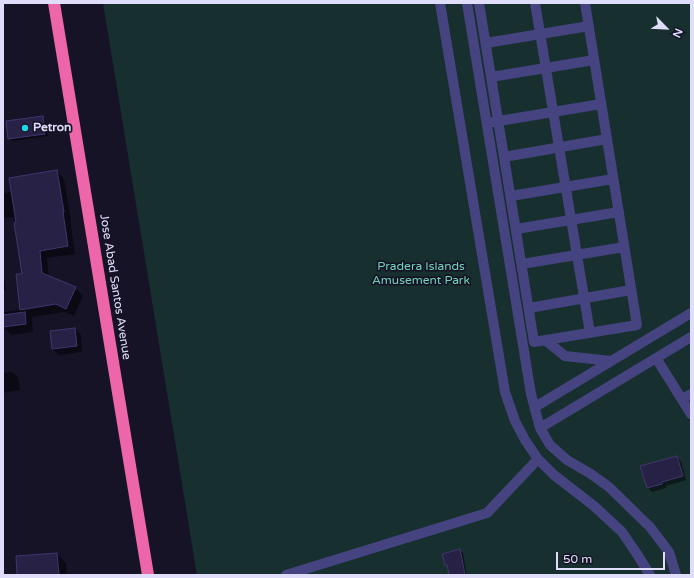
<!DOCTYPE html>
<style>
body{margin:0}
#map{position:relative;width:694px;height:578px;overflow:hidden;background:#161327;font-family:"Varela Round",sans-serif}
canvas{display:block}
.frame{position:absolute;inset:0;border:4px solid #e0ddfb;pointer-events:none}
.north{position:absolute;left:646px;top:8px;width:40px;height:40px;-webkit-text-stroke:3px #161327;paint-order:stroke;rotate:114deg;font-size:11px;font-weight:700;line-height:16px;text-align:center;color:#e0ddfb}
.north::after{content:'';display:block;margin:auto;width:14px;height:18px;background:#e0ddfb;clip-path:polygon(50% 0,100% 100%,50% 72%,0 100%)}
.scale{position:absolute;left:556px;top:552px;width:109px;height:18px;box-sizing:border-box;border:2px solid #e0ddfb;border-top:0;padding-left:5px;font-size:12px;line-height:14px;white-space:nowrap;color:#e0ddfb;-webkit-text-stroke:3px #161327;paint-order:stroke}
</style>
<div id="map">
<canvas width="694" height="578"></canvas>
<div class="frame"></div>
<div class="north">N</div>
<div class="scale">50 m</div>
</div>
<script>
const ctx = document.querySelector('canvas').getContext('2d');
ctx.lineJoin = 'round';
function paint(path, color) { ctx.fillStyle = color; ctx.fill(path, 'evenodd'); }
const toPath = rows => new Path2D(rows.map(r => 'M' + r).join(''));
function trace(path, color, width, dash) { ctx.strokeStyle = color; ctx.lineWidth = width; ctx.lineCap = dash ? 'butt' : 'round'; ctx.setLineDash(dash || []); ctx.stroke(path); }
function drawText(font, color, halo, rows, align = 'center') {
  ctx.font = font + ' "Varela Round",sans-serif'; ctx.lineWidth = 3.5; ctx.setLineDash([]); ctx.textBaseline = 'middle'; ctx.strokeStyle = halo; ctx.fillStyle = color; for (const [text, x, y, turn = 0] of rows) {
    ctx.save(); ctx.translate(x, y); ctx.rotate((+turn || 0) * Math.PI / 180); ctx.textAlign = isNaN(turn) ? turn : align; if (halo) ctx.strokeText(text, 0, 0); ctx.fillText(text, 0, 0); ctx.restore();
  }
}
paint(toPath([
 [103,3,691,3,691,575,197,575]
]), '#17302f');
paint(toPath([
 [42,117,45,120,48,136,12,141,9,139],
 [57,171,64,179,71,220,70,220,75,254,47,258,49,277,75,288,83,296,74,316,64,312,32,317,33,332,11,335,3,327,3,312,21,310,23,275,14,217,3,218,3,193,12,192],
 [3,274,4,276,6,290,3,290],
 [75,329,81,335,82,352,59,355,53,349],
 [12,372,18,377,20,390,3,393,3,373],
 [677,457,681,461,686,480,666,486,666,488,652,492,648,488,641,466],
 [460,551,463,553,467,575,450,575,449,568,446,565],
 [57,554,66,563,67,575,18,575]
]), '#0007');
const building = toPath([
 [43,116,45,134,8,139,6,121,43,116],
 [57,170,64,212,63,212,68,246,40,251,42,273,76,287,66,309,56,304,20,310,16,274,22,274,14,223,16,222,9,178,57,170],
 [25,312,26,324,3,327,3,315,25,312],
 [75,328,77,346,52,349,50,331,75,328],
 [677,456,683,476,662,482,662,484,647,488,640,466,677,456],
 [460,549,465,575,449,575,447,565,445,565,442,554,460,549],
 [57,553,59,575,17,575,16,556,57,553]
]);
paint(building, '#282146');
trace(building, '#40366f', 1);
trace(toPath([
 [440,3,505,392,515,421,525,440,538,459,554,475,594,506,622,532,637,554,650,575],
 [467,3,531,394,540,428,550,445,567,460,591,474,609,487,650,527,669,552,676,575],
 [479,3,534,342,637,325,585,3],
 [535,3,590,333],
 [486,43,589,26],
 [491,77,594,60],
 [493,122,601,104],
 [504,157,607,139],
 [511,196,613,179],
 [516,229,619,212],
 [522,264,624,247],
 [529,308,631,290],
 [545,340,565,356,611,361],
 [656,358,691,414],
 [682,399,691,394],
 [535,407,691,313],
 [540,428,691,337],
 [286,575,487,513,538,459]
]), '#454480', 10);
trace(toPath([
 [54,3,148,575]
]), '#ed66aa', 12);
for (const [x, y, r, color] of [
 [25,128,4,"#20d5e4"]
]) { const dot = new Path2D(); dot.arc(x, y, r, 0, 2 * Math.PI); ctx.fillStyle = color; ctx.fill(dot); trace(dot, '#161327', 1.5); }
drawText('bold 12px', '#e0ddfb', '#161327', [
 ["Petron",33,128]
], 'left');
drawText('12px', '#71d3b8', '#161327', [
 ["Pradera Islands",421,267],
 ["Amusement Park",421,281]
]);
drawText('12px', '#e0ddfb', '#161327', [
 ["Jose Abad Santos Avenue",115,287,81]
]);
</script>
